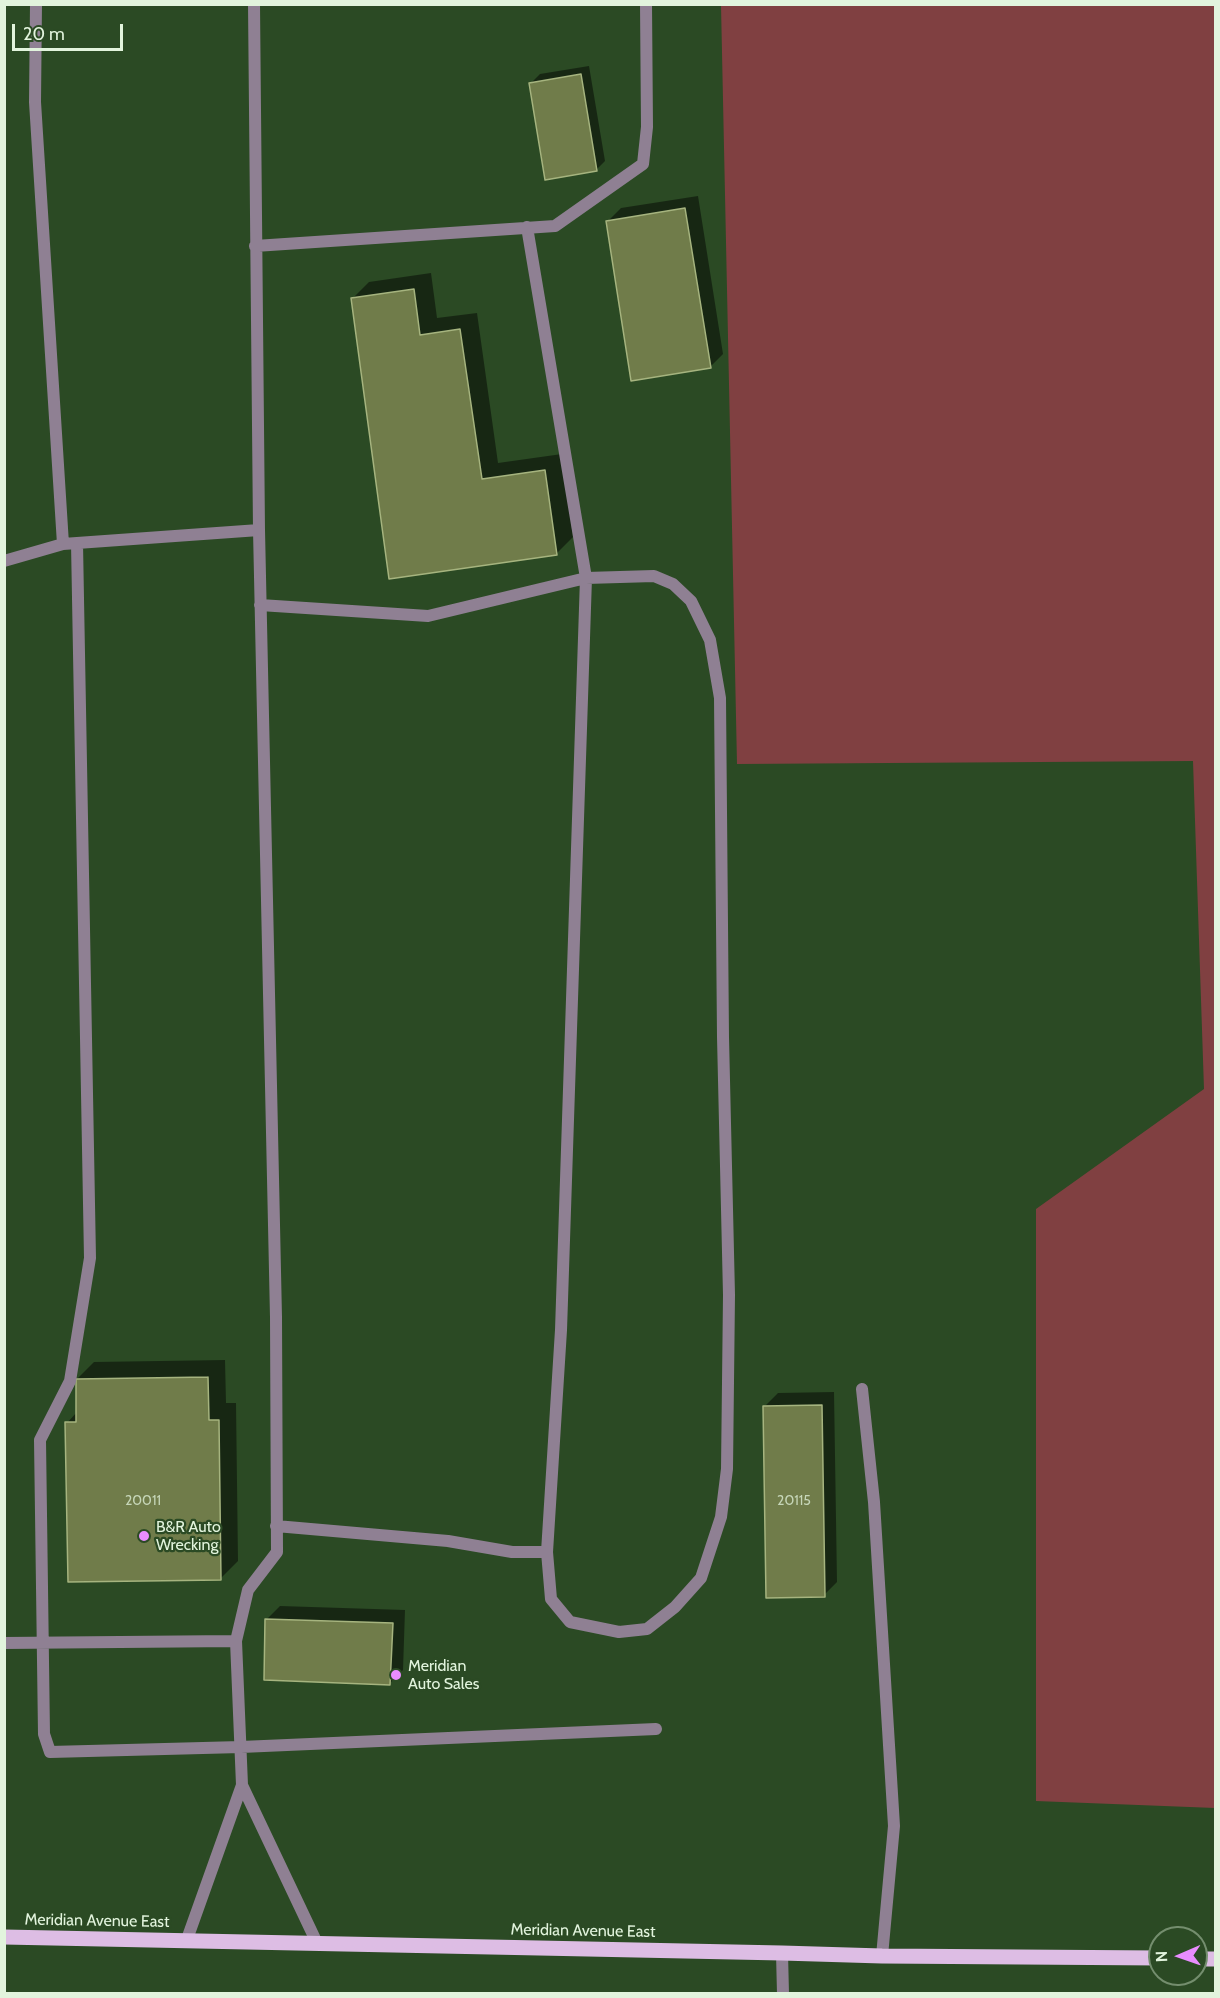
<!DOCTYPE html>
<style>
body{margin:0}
#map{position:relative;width:1220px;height:1998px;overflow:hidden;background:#2b4a24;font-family:Cabin,sans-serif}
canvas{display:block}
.frame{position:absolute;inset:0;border:6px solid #e2f4dd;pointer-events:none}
.north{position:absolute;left:1148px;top:1926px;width:60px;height:60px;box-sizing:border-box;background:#2b4a24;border:2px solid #748e6e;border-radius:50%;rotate:268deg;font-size:16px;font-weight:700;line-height:24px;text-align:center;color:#e2f4dd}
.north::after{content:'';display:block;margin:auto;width:21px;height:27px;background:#e98dfe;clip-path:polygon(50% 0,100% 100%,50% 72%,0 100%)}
.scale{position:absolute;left:12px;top:24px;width:111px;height:27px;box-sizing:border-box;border:3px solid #e2f4dd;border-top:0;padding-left:8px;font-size:18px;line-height:21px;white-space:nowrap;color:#e2f4dd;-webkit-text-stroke:4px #2b4a24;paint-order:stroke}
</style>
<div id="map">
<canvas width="1220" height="1998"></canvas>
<div class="frame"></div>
<div class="north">N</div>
<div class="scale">20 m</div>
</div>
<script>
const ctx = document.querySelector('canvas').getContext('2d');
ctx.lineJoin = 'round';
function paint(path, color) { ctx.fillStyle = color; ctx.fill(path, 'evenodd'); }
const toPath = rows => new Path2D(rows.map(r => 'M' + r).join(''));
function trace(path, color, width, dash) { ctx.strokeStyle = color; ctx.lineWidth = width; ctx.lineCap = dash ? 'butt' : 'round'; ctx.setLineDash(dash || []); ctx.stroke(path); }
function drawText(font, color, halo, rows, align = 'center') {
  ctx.font = font + ' Cabin,sans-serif'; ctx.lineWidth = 4.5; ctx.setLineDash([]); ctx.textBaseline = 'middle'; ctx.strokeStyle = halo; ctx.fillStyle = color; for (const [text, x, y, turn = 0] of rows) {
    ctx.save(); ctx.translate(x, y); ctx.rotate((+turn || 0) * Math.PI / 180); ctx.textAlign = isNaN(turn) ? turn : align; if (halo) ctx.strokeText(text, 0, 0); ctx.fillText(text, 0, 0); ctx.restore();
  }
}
paint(toPath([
 [721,5,1215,5,1215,1808,1036,1801,1036,1209,1204,1089,1193,761,737,764]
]), '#804041');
paint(toPath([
 [589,66,605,161,596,170,531,83,540,74],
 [698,196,723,354,710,367,608,221,621,208],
 [431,273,437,318,477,313,498,463,562,454,573,537,556,554,391,577,352,299,369,282],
 [225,1360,226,1403,236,1403,238,1561,221,1578,67,1423,77,1412,77,1379,94,1362],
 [834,1392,837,1582,824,1595,765,1406,778,1393],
 [280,1606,405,1610,403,1670,390,1683,267,1619]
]), '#0007');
const building = toPath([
 [581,74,597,171,545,180,529,83,581,74],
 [685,208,711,368,631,381,606,221,685,208],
 [414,289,420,335,460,329,482,479,545,470,557,555,389,579,351,298,414,289],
 [208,1377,209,1420,219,1420,221,1580,68,1582,65,1422,76,1422,76,1379,208,1377],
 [822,1405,825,1597,766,1598,763,1406,822,1405],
 [265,1619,393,1623,390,1685,264,1680,265,1619]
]);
paint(building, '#707c4a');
trace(building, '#a6b47f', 1.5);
trace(toPath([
 [36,4,35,102,63,544],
 [254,4,259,530],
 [255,246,555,226,643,164,647,127,646,4],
 [77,543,90,1258,70,1381,40,1440,44,1734,50,1752,241,1747,656,1729],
 [4,561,63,544,259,530,276,1317,277,1552,248,1590,236,1641,242,1785,186,1942],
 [260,605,428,616,586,578,527,227],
 [862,1389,874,1502,894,1826,882,1956],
 [276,1526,448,1541,512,1552,547,1552,561,1330,586,578,654,576,673,584,691,601,710,640,720,698,723,1037,729,1295,727,1469,721,1517,701,1578,675,1607,647,1629,619,1632,570,1622,551,1599,547,1552],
 [4,1643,236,1641],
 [242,1785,317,1943]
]), '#8f8093', 12);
trace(toPath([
 [782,1953,783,1994]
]), '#8f8093', 12);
trace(toPath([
 [4,1937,782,1953,882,1956,1160,1958],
 [1196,1959,1216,1959]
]), '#ddbde4', 15);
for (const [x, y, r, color] of [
 [144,1536,6,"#e98dfe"],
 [396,1675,6,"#e98dfe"]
]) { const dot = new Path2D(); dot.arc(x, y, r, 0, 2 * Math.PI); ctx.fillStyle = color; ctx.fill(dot); trace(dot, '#2b4a24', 2); }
drawText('14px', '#c6d6b8', null, [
 ["20011",143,1501],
 ["20115",794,1501]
]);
drawText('16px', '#e2f4dd', '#2b4a24', [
 ["B&R Auto",156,1527],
 ["Wrecking",156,1545],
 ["Meridian",408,1666],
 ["Auto Sales",408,1684]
], 'left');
drawText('16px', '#e2f4dd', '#2b4a24', [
 ["Meridian Avenue East",97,1921,1],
 ["Meridian Avenue East",583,1931,1]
]);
</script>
